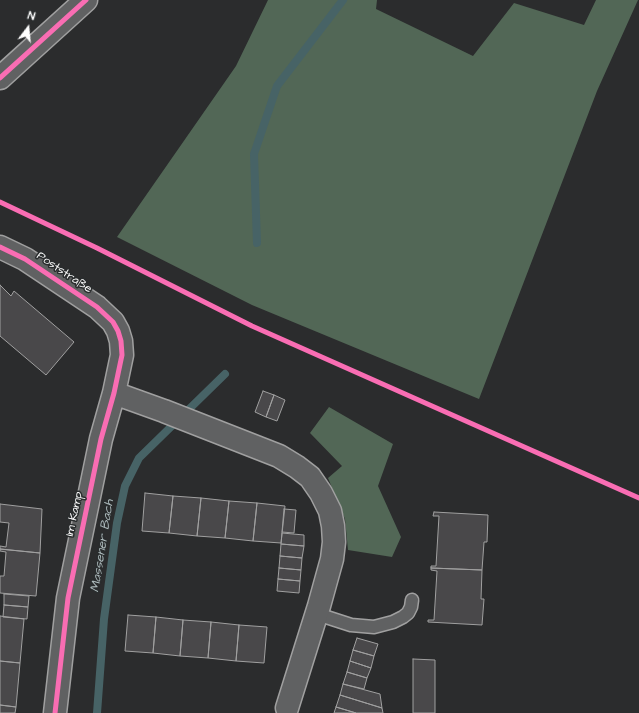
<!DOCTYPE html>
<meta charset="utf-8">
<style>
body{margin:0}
#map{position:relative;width:639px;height:713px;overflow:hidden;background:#2b2c2d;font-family:"Architects Daughter",sans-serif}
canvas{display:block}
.north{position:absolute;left:8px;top:8px;width:40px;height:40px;-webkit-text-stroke:3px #2a2d2e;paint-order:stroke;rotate:16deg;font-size:11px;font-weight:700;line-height:16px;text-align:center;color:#fff}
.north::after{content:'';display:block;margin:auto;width:14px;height:18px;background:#fff;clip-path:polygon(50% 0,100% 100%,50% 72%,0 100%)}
</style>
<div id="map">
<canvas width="639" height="713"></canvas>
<div class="north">N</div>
</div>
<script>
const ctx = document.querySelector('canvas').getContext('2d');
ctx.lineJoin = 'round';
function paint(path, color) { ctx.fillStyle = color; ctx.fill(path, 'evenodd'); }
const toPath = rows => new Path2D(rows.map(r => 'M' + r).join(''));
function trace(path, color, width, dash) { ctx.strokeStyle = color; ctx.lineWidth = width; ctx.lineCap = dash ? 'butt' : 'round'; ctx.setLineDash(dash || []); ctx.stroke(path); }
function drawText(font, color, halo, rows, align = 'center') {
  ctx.font = font + ' "Architects Daughter",sans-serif'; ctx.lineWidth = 3; ctx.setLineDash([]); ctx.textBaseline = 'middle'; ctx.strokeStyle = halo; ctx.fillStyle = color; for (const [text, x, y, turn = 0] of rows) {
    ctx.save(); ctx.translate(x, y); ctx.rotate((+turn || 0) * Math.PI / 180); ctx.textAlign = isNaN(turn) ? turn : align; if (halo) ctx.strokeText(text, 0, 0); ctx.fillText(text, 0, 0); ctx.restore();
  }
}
paint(toPath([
 [268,0,377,0,376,9,473,56,514,3,584,25,596,0,638,0,597,91,479,399,252,305,117,237,236,66],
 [329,407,393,444,378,486,401,537,392,557,348,550,345,519,328,478,342,466,310,433]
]), '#526756');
trace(toPath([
 [257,243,254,154,277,86,343,0],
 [97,713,104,619,117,523,125,486,139,458,225,374]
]), '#476366', 8);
const building = toPath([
 [0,285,11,296,14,291,74,342,46,375,0,336,0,285],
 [263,391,274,395,266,417,255,412,263,391],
 [274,395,285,400,277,421,266,417,274,395],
 [145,493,173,496,169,533,142,531,145,493],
 [173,496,201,498,197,536,169,533,173,496],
 [201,498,229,501,225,538,197,536,201,498],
 [229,501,257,503,253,541,225,538,229,501],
 [257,503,285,506,281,543,253,541,257,503],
 [0,504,42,509,40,553,0,549,0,546,6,547,9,523,0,522,0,504],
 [284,509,296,510,294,533,282,532,284,509],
 [434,512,488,515,487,542,484,542,482,570,431,568,431,566,436,566,439,516,433,516,434,512],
 [282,533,304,535,304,546,281,544,282,533],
 [281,544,304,546,302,558,280,556,281,544],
 [0,549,40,553,36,596,0,593,0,576,4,576,6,552,0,551,0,549],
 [280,556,302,558,301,570,279,568,280,556],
 [279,568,301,570,300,581,278,579,279,568],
 [431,568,482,570,481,599,484,599,482,625,428,622,428,620,434,620,437,571,431,570,431,568],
 [278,579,300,581,299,593,277,591,278,579],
 [4,594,29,596,28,607,4,605,4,594],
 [4,605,28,607,27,619,3,617,4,605],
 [128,615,156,617,153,653,125,651,128,615],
 [0,616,24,619,20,663,0,661,0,616],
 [156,617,183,620,180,656,153,653,156,617],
 [183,620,211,622,208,658,180,656,183,620],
 [211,622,239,625,236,661,208,658,211,622],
 [239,625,267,627,264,663,236,661,239,625],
 [357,638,378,644,374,656,353,650,357,638],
 [353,650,374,656,371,668,350,661,353,650],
 [413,659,435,660,435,713,413,713,413,659],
 [0,661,20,663,16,707,0,705,0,661],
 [350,661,371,668,367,678,347,672,350,661],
 [347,672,367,678,364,689,343,684,347,672],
 [343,684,380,694,382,708,340,695,343,684],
 [340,695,382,708,383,713,356,713,336,707,340,695],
 [0,705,16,707,15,713,0,713,0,705],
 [336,707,356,713,334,713,336,707]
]);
paint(building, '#49484a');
trace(building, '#a0a0a0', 1);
const service = toPath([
 [317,614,351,625,374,627,393,622,403,617,408,613,411,607,412,600]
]);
const minor = toPath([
 [0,78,86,0],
 [0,247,25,259,97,307,113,322,118,331,121,341,122,355,114,393,101,439,68,598,55,713],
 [114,393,164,411,279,456,297,467,310,477,321,493,330,511,333,526,334,542,332,559,319,606,287,708]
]);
trace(service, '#a0a0a0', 15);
trace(minor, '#a0a0a0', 25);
trace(service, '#606162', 12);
trace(minor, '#606162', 22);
trace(toPath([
 [0,78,86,0],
 [0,202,97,248,252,326,639,498],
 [0,247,25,259,97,307,113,322,118,331,121,341,122,355,114,393,101,439,68,598,55,713]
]), '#f96db3', 5);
drawText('12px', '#fff', '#2a2d2e', [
 ["Poststraße",64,273,34],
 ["Im Kamp",75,514,-78]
]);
drawText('italic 13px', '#aebbbd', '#2a2d2e', [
 ["Massener Bach",103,546,-81]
]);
</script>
